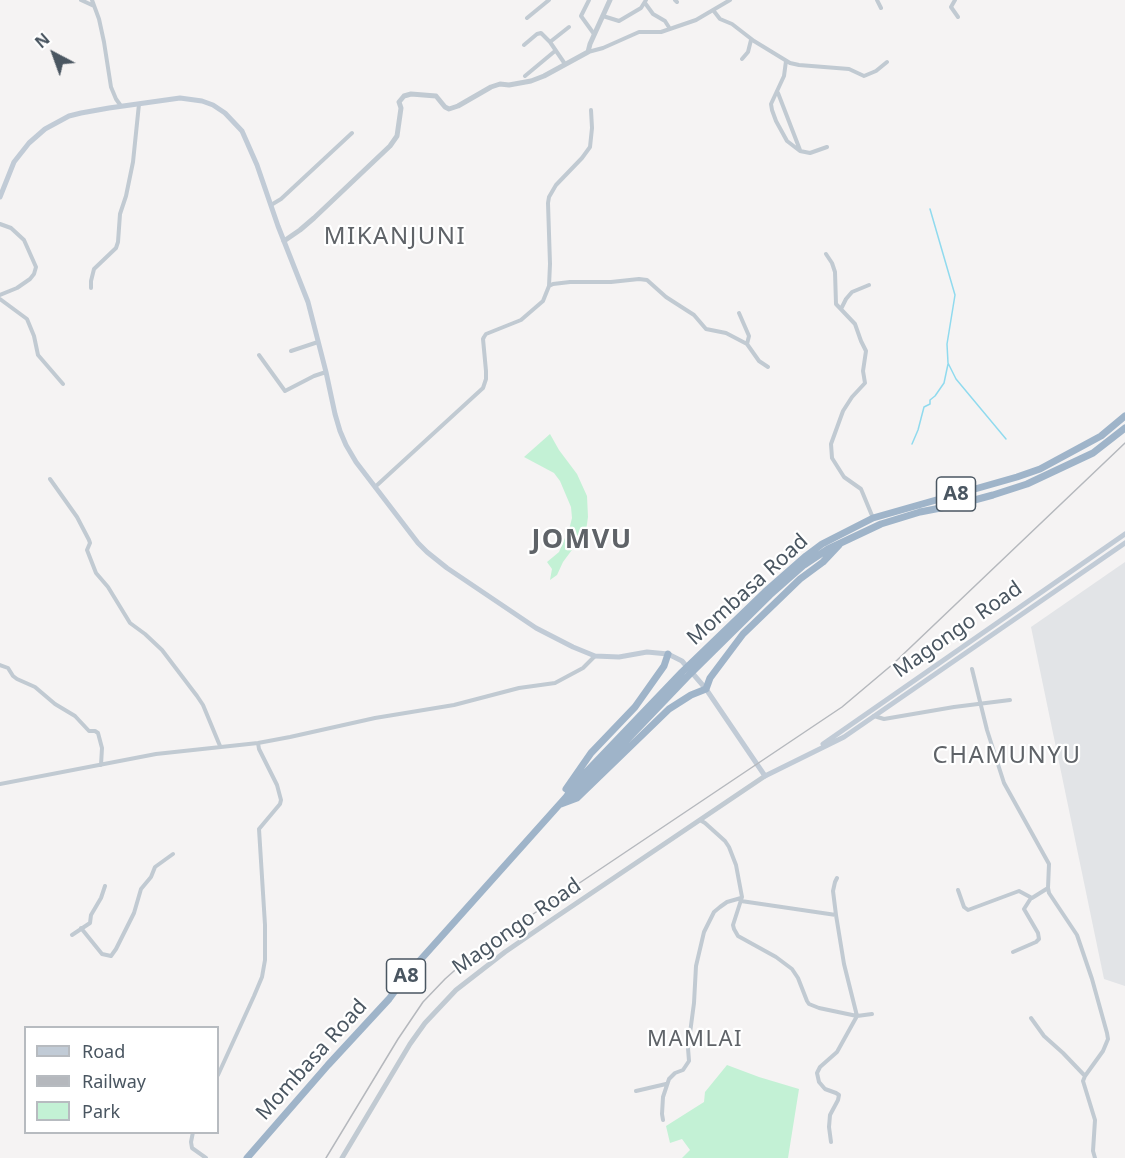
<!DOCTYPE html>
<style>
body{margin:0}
#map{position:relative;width:1125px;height:1158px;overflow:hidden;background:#f5f3f3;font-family:"Noto Sans",sans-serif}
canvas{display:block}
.legend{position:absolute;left:24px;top:1026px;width:195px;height:108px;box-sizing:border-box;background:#fff;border:2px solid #b7bbc0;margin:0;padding:8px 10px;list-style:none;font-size:18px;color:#4a5661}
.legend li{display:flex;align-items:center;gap:12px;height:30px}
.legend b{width:30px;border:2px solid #b7bbc0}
.north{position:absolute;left:24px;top:24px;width:60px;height:60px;-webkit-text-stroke:4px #fff;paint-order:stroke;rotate:319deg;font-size:16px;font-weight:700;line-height:24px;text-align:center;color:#4a5661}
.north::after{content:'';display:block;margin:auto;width:21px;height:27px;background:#4a5661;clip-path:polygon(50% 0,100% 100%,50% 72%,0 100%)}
</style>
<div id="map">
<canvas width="1125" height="1158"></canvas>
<ul class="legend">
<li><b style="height:8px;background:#c1cbd6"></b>Road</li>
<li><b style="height:8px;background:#b5b8bd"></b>Railway</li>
<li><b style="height:16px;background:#c3f1d5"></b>Park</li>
</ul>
<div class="north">N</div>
</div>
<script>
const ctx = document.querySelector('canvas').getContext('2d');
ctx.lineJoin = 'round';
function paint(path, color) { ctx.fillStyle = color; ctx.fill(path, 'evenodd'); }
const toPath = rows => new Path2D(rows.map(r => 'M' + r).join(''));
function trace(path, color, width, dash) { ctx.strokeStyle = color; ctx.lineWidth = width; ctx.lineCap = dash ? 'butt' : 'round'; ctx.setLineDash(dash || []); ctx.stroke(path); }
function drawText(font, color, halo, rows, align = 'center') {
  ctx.font = font + ' "Noto Sans",sans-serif'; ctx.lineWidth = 4.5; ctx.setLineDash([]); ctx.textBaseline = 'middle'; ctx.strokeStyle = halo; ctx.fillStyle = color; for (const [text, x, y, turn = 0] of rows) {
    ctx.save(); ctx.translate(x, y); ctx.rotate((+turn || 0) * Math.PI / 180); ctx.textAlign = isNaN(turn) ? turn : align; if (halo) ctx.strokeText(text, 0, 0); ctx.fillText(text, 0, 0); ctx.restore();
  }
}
paint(toPath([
 [1125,562,1125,986,1104,979,1031,627]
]), '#e2e4e7');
paint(toPath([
 [550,434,559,450,577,474,587,496,588,517,586,531,563,562,557,575,550,580,552,569,547,562,559,552,570,526,572,518,571,507,560,481,554,473,524,457],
 [727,1065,759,1077,799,1089,788,1158,682,1158,690,1150,682,1139,670,1143,666,1126,704,1102,705,1092]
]), '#c3f1d5');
trace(toPath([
 [930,209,955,295,947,344,948,363,956,379,1006,439],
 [912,444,918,430,924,407,930,404,930,400,935,396,944,383,948,364]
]), '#90daee', 1.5);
trace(toPath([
 [81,0,94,6],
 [92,0,99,19,104,42,111,87,116,99,121,106],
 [589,0,581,16,594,34],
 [675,0,677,2],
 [877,0,881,8],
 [955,0,951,7,958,17],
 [645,3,653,14,665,21,670,29],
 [713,10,720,19,732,24,754,41,790,63,799,65,849,69,864,76,876,71,887,62],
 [603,16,619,21,641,8,646,0],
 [527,18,549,0],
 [550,42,569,27],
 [524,45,537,34,541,33,550,42,565,64],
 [588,52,603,48,639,32,661,32,696,20,730,0],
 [742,59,748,52,751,40],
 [786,61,784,76,771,104,772,110,776,121,787,141,800,151,810,153,827,147],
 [525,76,555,51],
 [778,93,800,150],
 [271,205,281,199,352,133],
 [0,224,11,228,24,240,36,267,34,274,30,279,17,288,0,295],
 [826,254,832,263,835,272,836,304,855,324,861,341,866,351,863,371,865,383,852,397,843,411,831,444,832,458,844,477,861,489,873,518],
 [549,286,550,264,548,203,549,197,556,185,582,158,590,147,592,128,591,110],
 [91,288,91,281,94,269,116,248,118,242,120,214,126,196,133,162,139,104],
 [0,299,27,319,34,336,38,355,63,384],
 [841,309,846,299,852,292,869,285],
 [739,313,749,336,747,344],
 [291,351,318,342],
 [259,355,285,391,314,376,326,372],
 [50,479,77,517,89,540,90,543,87,550,96,573,108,587,130,623,145,634,162,650,197,696,203,705,220,746],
 [375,487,483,388,486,379,486,371,483,339,484,337,486,334,521,320,543,301,549,286,553,284,570,282,611,282,639,279,647,280,666,297,694,315,706,329,726,333,747,344,759,361,768,367],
 [0,665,8,668,13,676,17,679,35,687,55,704,75,716,89,731,95,731,98,733,102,748,101,765],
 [972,669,987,730,1004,783,1049,864,1048,888,1049,893,1077,935,1092,979,1107,1033,1108,1039,1103,1051,1085,1076,1083,1081,1095,1120,1093,1151,1095,1158],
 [874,716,884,719,954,707,1010,700],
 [0,784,156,754,258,743,290,737,375,718,454,705,519,688,555,683,583,668,595,656],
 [700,820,705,823,725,841,729,847,736,865,742,897,733,925,734,929,738,936,776,957,792,969,798,978,807,1001,809,1004,819,1008,857,1016,872,1014],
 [958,890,964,907,968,910,1019,891,1032,898,1048,888],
 [741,901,836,915],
 [81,928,102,954,111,956,116,949,134,913,141,889,151,877,155,867,173,854],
 [72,935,90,923,91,915,101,898,105,886],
 [1013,952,1036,942,1039,939,1038,933,1024,909,1031,898],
 [1031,1018,1044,1036,1063,1053,1085,1076],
 [218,1075,254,996,262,977,265,960,265,925,259,829,280,804,281,800,277,785,259,749,258,743],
 [636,1091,666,1084],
 [663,1120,662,1114,663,1097,669,1079,675,1073,683,1070,689,1061,688,1048,694,1003,696,966,704,932,714,912,720,907,727,902,741,898],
 [193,1132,191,1142,192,1148,206,1158],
 [831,1142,829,1127,830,1115,838,1100,839,1095,836,1093,825,1089,819,1082,817,1073,820,1067,837,1052,857,1016,844,964,836,915,833,891,835,882,837,878]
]), '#c1cad2', 4);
trace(toPath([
 [284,241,300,230,314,218,390,146,397,136,401,108,399,102,404,96,411,94,436,96,445,107,449,109,458,106,491,87,500,84,509,85,531,81,544,76,588,52,590,44,610,0],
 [342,1158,410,1044,425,1023,456,990,505,952,553,919,765,776]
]), '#c1cad2', 5);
trace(toPath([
 [0,197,14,162,29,143,45,129,69,116,81,113,109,108,180,98,202,101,213,105,225,113,242,131,257,165,278,226,308,302,326,372,335,414,340,431,346,445,356,462,418,543,427,552,447,568,536,628,573,647,595,656,619,657,647,652,668,654,682,661,706,689,765,776,844,737,1125,543],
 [823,744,1125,534]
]), '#c1cbd6', 5);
trace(toPath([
 [566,789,591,753,635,707,664,666,668,654],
 [567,796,577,792,687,677,770,595,804,565,828,549,881,524,920,512,956,505,993,495,1027,484,1093,453,1125,428],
 [561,804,577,798,669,709,691,695,706,689,710,678,743,634,800,579,823,562,839,545],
 [247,1158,328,1065,389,999,406,976,567,796,571,788,682,672,765,592,806,556,822,544,873,518,1017,477,1040,469,1101,436,1125,416]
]), '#9fb4c9', 7);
trace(toPath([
 [326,1158,398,1039,423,1002,445,979,472,955,842,707,893,664,1125,443]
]), '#b5b8bd', 1.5);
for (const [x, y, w] of [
 [956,494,39],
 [406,976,39]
]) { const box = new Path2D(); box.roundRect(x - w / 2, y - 17, w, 34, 4.5); ctx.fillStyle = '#fff'; ctx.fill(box); trace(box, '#4a5661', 1.5); }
drawText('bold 20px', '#4a5661', null, [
 ["A8",956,494],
 ["A8",406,976]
]);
drawText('21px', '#4a5661', '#fff', [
 ["Mombasa Road",748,590,-42],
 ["Magongo Road",958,630,-35],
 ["Magongo Road",517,927,-35],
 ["Mombasa Road",312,1060,-48]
]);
ctx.letterSpacing = '1.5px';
drawText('22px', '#5f6368', '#fff', [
 ["MAMLAI",695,1040]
]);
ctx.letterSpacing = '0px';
ctx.letterSpacing = '1.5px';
drawText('24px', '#5f6368', '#fff', [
 ["MIKANJUNI",395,237],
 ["CHAMUNYU",1007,756]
]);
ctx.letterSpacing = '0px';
ctx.letterSpacing = '1.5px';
drawText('bold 27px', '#5f6368', '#fff', [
 ["JOMVU",582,540]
]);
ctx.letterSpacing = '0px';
</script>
